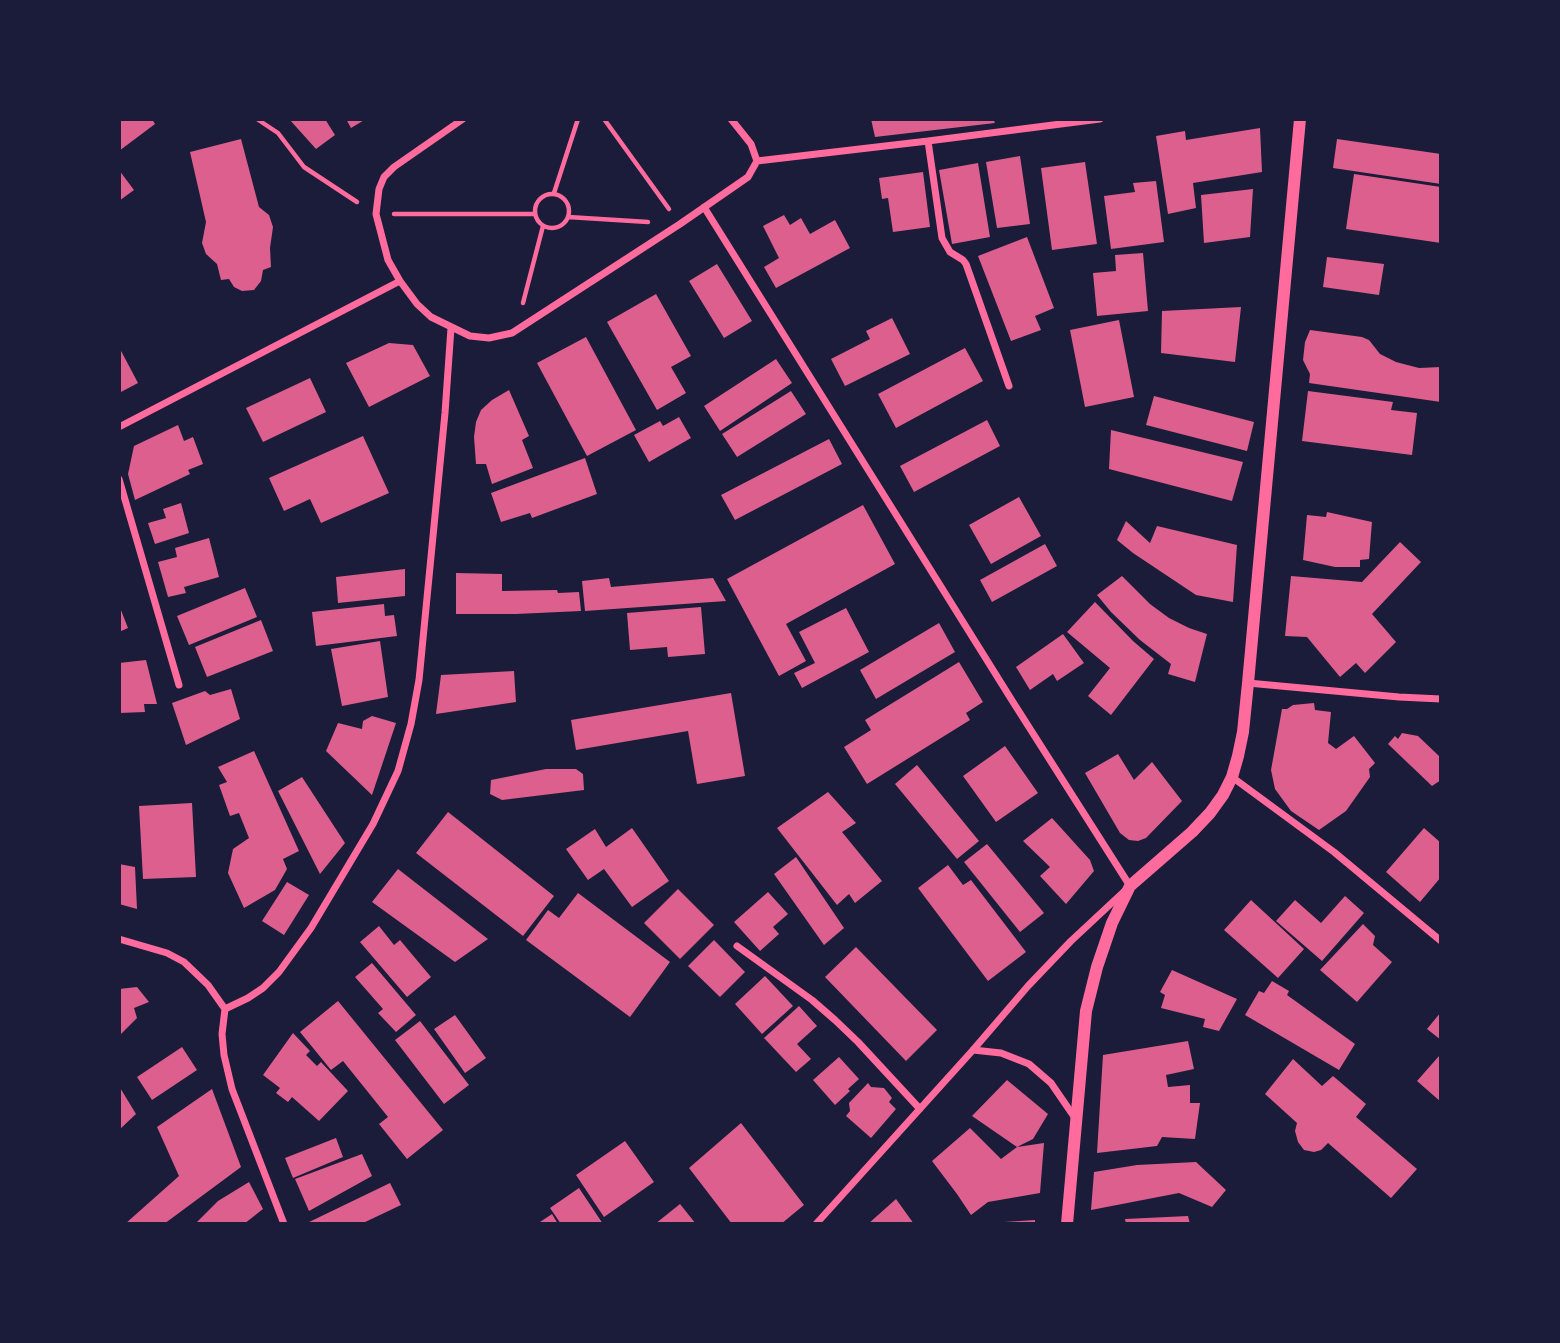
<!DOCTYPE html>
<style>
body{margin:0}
#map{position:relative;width:1560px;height:1343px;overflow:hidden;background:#1b1b3a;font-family:Arial,sans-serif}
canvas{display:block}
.frame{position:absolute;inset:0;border:121px solid #1b1b3a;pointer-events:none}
</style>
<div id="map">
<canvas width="1560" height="1343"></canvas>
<div class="frame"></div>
</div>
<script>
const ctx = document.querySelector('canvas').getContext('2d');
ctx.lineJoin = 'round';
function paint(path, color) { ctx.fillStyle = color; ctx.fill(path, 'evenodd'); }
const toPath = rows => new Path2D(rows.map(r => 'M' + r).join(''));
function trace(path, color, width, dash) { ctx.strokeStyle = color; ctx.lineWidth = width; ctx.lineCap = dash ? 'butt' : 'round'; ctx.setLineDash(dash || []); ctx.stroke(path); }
paint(toPath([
 [119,119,152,119,155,124,119,151],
 [289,119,325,119,335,135,316,149],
 [346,119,366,119,351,128],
 [871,119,993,119,995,123,875,137],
 [1260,128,1262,172,1193,183,1196,208,1168,214,1156,136,1185,131,1186,140],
 [241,139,259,207,269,215,273,227,270,248,271,267,263,270,261,281,254,290,242,291,234,287,229,279,221,280,217,264,206,254,202,243,206,222,190,152],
 [1337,139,1441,154,1441,184,1333,168],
 [1020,156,1030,224,997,228,986,162],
 [1085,162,1097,244,1052,250,1041,168],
 [978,163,990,237,952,244,939,170],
 [119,170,134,190,119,201],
 [923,172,930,227,893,232,888,198,882,199,879,178],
 [1354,174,1441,187,1441,243,1346,229],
 [1156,181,1164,242,1111,249,1104,196,1135,192,1133,183],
 [1253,189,1250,237,1204,243,1201,195],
 [784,215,790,225,801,218,810,234,835,220,850,248,776,288,764,267,779,258,763,226],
 [1027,237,1054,308,1035,316,1041,330,1011,341,978,256],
 [1143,253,1148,311,1097,316,1093,273,1116,271,1115,255],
 [1327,257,1384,264,1379,295,1323,287],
 [717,264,752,321,724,338,689,281],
 [656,294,691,356,671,367,686,393,657,410,607,322],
 [1241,307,1235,362,1161,353,1162,311],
 [892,318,910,354,845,386,831,359,870,339,866,331],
 [1119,320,1134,397,1085,407,1070,330],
 [1310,330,1362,337,1369,340,1380,354,1396,362,1419,368,1441,367,1441,402,1309,383,1310,374,1303,360,1305,342],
 [586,337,636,430,587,456,537,363],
 [389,343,413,345,430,376,369,407,346,363],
 [119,347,138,383,119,393],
 [965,348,983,381,896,428,878,394],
 [776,359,792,383,720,431,704,406],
 [310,378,326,412,263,442,246,408],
 [509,390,529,436,522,440,533,468,492,484,486,464,476,464,474,437,476,422,481,410,492,400],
 [791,391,806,414,737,457,722,434],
 [1308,391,1393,402,1391,410,1417,413,1412,455,1302,441],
 [1154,396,1254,422,1247,451,1146,425],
 [679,417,691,438,649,462,634,435,660,421,663,426],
 [987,420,1000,446,914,492,900,466],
 [178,425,184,441,193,437,203,464,188,470,190,474,135,500,128,474,134,446],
 [1111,430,1243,462,1232,501,1109,469],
 [363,436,389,493,321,523,310,499,284,511,269,478],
 [829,439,842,464,735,520,721,495],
 [585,458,597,494,532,518,530,513,501,522,491,493],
 [1019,497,1041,536,991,564,969,525],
 [181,503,189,533,155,544,148,523,166,518,163,509],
 [863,505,895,564,786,624,806,661,779,676,727,579],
 [1327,512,1372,522,1369,559,1360,560,1360,567,1335,567,1303,560,1307,515,1326,517],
 [1126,521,1150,543,1157,526,1237,545,1233,602,1196,595,1133,553,1117,540],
 [209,538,219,577,184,587,186,593,168,597,158,562,177,557,175,548],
 [1400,542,1421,562,1372,614,1396,642,1365,673,1356,663,1340,677,1307,637,1285,636,1291,576,1362,582],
 [1045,544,1057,566,992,602,980,580],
 [405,569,405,596,338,603,336,577],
 [456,573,502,574,502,591,557,590,558,593,579,592,581,611,516,614,456,614],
 [1122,576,1150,604,1169,618,1189,628,1207,634,1195,682,1168,674,1171,664,1140,640,1111,612,1097,595],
 [609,578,611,587,713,578,726,601,585,611,582,581],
 [245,588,257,617,189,645,177,616],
 [1095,602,1133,641,1154,659,1111,715,1088,696,1110,668,1067,632],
 [384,604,385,616,394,615,397,636,316,646,312,612],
 [119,605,128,628,119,632],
 [701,607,705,654,668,657,667,647,630,650,627,613],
 [846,608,869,652,802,688,794,673,815,663,799,632],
 [261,620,273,651,207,677,195,647],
 [939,623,955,652,876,699,860,670],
 [1063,634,1084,663,1057,681,1053,674,1030,690,1016,667],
 [380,641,388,697,342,706,331,649],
 [146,660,157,704,144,704,145,712,119,713,119,663],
 [959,662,983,702,966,713,970,720,867,784,844,747,871,730,865,720],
 [514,671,516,702,436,714,441,675],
 [231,689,240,719,186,745,172,703,205,691,210,695],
 [731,693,745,776,697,784,688,731,576,750,571,720],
 [1314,703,1315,710,1331,712,1328,743,1336,749,1354,736,1375,763,1369,769,1370,777,1346,811,1319,830,1291,811,1275,789,1271,770,1282,709,1287,709,1293,705],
 [372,716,396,723,372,795,326,751,338,723,362,729,363,721],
 [1402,733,1418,736,1439,756,1441,754,1441,780,1432,786,1388,744,1395,736,1398,739],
 [1005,746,1038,793,996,822,963,776],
 [254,751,299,851,283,859,287,869,275,890,244,908,228,873,233,849,249,838,239,813,230,816,219,785,227,782,218,767],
 [1118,754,1134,780,1152,762,1182,801,1146,838,1138,841,1129,840,1120,833,1085,773],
 [917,765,979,841,957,859,895,784],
 [546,769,576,769,583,774,584,790,502,800,490,794,491,780],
 [302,777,345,843,320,874,278,791],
 [828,792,856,823,842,832,882,881,855,903,849,894,837,905,777,828],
 [192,803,196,877,143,879,139,806],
 [448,812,554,896,523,936,416,853],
 [1052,818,1090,860,1094,871,1066,904,1040,876,1050,867,1023,841],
 [632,828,669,881,632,907,604,869,588,880,566,849,595,829,606,847],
 [1424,828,1441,843,1441,877,1420,902,1386,872],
 [987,844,1044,913,1020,932,964,862],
 [796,857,844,928,824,945,774,874],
 [119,864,135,867,137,909,119,904],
 [948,865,963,885,971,880,1026,952,988,981,918,888],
 [398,869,488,939,455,962,372,902],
 [287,882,309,895,284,935,262,921],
 [678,889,714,925,680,959,644,923],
 [768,892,788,914,773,927,779,934,760,951,734,922],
 [578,893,670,962,630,1017,526,940,548,910,559,918],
 [1345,896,1364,913,1322,961,1276,921,1295,900,1321,923],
 [1251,900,1304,949,1278,978,1224,930],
 [1363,924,1375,936,1373,945,1392,962,1357,1002,1320,970],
 [379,926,394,945,400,940,431,977,407,997,360,942],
 [714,940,745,972,720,997,688,966],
 [856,947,937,1030,906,1061,825,977],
 [372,963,416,1015,396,1032,378,1013,383,1009,355,977],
 [1172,970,1237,999,1219,1031,1203,1027,1205,1019,1161,1008,1165,995,1160,992],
 [765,976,793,1006,762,1034,735,1004],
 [1272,981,1289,991,1287,995,1355,1044,1339,1070,1245,1015,1259,991,1264,993],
 [137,987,149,1002,134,1008,137,1018,119,1036,119,989],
 [338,1001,443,1130,407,1159,379,1124,388,1117,343,1061,331,1070,300,1032],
 [799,1006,817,1026,797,1044,811,1059,796,1072,764,1038],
 [1441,1012,1441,1040,1427,1029],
 [455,1015,486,1058,465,1073,434,1029],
 [420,1021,469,1085,444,1104,395,1040],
 [293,1033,310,1051,306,1055,317,1066,321,1062,348,1091,319,1121,292,1097,288,1102,276,1093,280,1088,263,1075],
 [1188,1041,1194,1069,1166,1075,1168,1087,1190,1085,1190,1103,1200,1103,1195,1139,1162,1137,1157,1146,1097,1153,1103,1055],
 [182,1047,197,1070,152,1100,137,1077],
 [1439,1056,1441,1058,1441,1102,1417,1081],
 [839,1057,859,1079,848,1089,850,1091,835,1105,813,1080],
 [1293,1059,1322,1086,1333,1076,1366,1104,1356,1117,1417,1169,1391,1198,1328,1143,1321,1150,1314,1152,1304,1150,1298,1142,1295,1131,1297,1123,1265,1094],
 [1007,1080,1048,1114,1033,1139,1017,1147,972,1116],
 [868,1083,871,1087,884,1088,892,1098,889,1102,896,1109,871,1138,846,1116,850,1111,849,1103],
 [119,1086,136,1114,119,1130],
 [212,1089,241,1167,164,1224,125,1224,179,1176,157,1127],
 [741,1123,804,1205,781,1224,732,1224,689,1168],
 [970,1128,1001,1159,1017,1147,1044,1143,1040,1193,988,1202,971,1215,957,1194,932,1161],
 [336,1138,343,1157,293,1178,285,1158],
 [625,1141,654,1182,604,1217,576,1175],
 [362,1154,372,1176,309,1211,295,1179],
 [1196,1162,1226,1190,1212,1207,1179,1193,1091,1210,1094,1172,1137,1165],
 [249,1182,263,1209,244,1224,195,1224,218,1201],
 [390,1183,401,1205,361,1224,305,1224],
 [579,1188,603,1224,561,1224,550,1208],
 [896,1199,914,1224,868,1224],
 [680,1204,696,1224,655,1224],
 [552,1214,558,1224,537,1224],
 [1188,1216,1190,1224,1126,1224,1125,1219],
 [1035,1220,1035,1224,1004,1224,1004,1222]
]), '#dd5f8e');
trace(toPath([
 [257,119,278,133,304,167,357,202],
 [604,119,669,209],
 [554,193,578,119],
 '535 211a17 17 0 1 1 34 0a17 17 0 1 1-34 0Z',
 [394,214,535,214],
 [568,217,648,222],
 [523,303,543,226]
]), '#ff6b9d', 4.5);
trace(toPath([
 [463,119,394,167,384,177,379,189,376,214,388,260,400,281,417,304,431,317,470,336,489,338,512,333,680,224,748,177,757,161],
 [731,119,751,144,757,161],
 [928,141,942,238,950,252,963,260,966,264,1009,386],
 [757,161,928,141,1100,119],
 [704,207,1013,702,1130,886,1071,941,1028,986,973,1050,816,1224],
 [119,427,400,281],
 [119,479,179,685],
 [1248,683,1399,697,1441,699],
 [1232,777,1334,852,1441,941],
 [119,939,167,953,184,962,208,985,225,1009],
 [737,946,812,1000,835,1020,858,1042,920,1109],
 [225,1009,248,998,263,988,279,972,311,928,373,824,398,771,411,724,419,680,445,413,451,328],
 [225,1009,222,1034,224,1055,232,1089,284,1224],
 [973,1050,1001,1053,1029,1064,1051,1083,1075,1118]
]), '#ff6b9d', 7);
trace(toPath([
 [1067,1224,1086,1011,1097,967,1112,923,1130,886,1192,832,1210,813,1223,795,1232,777,1238,756,1243,732,1248,683,1300,119]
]), '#ff6b9d', 12);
</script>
